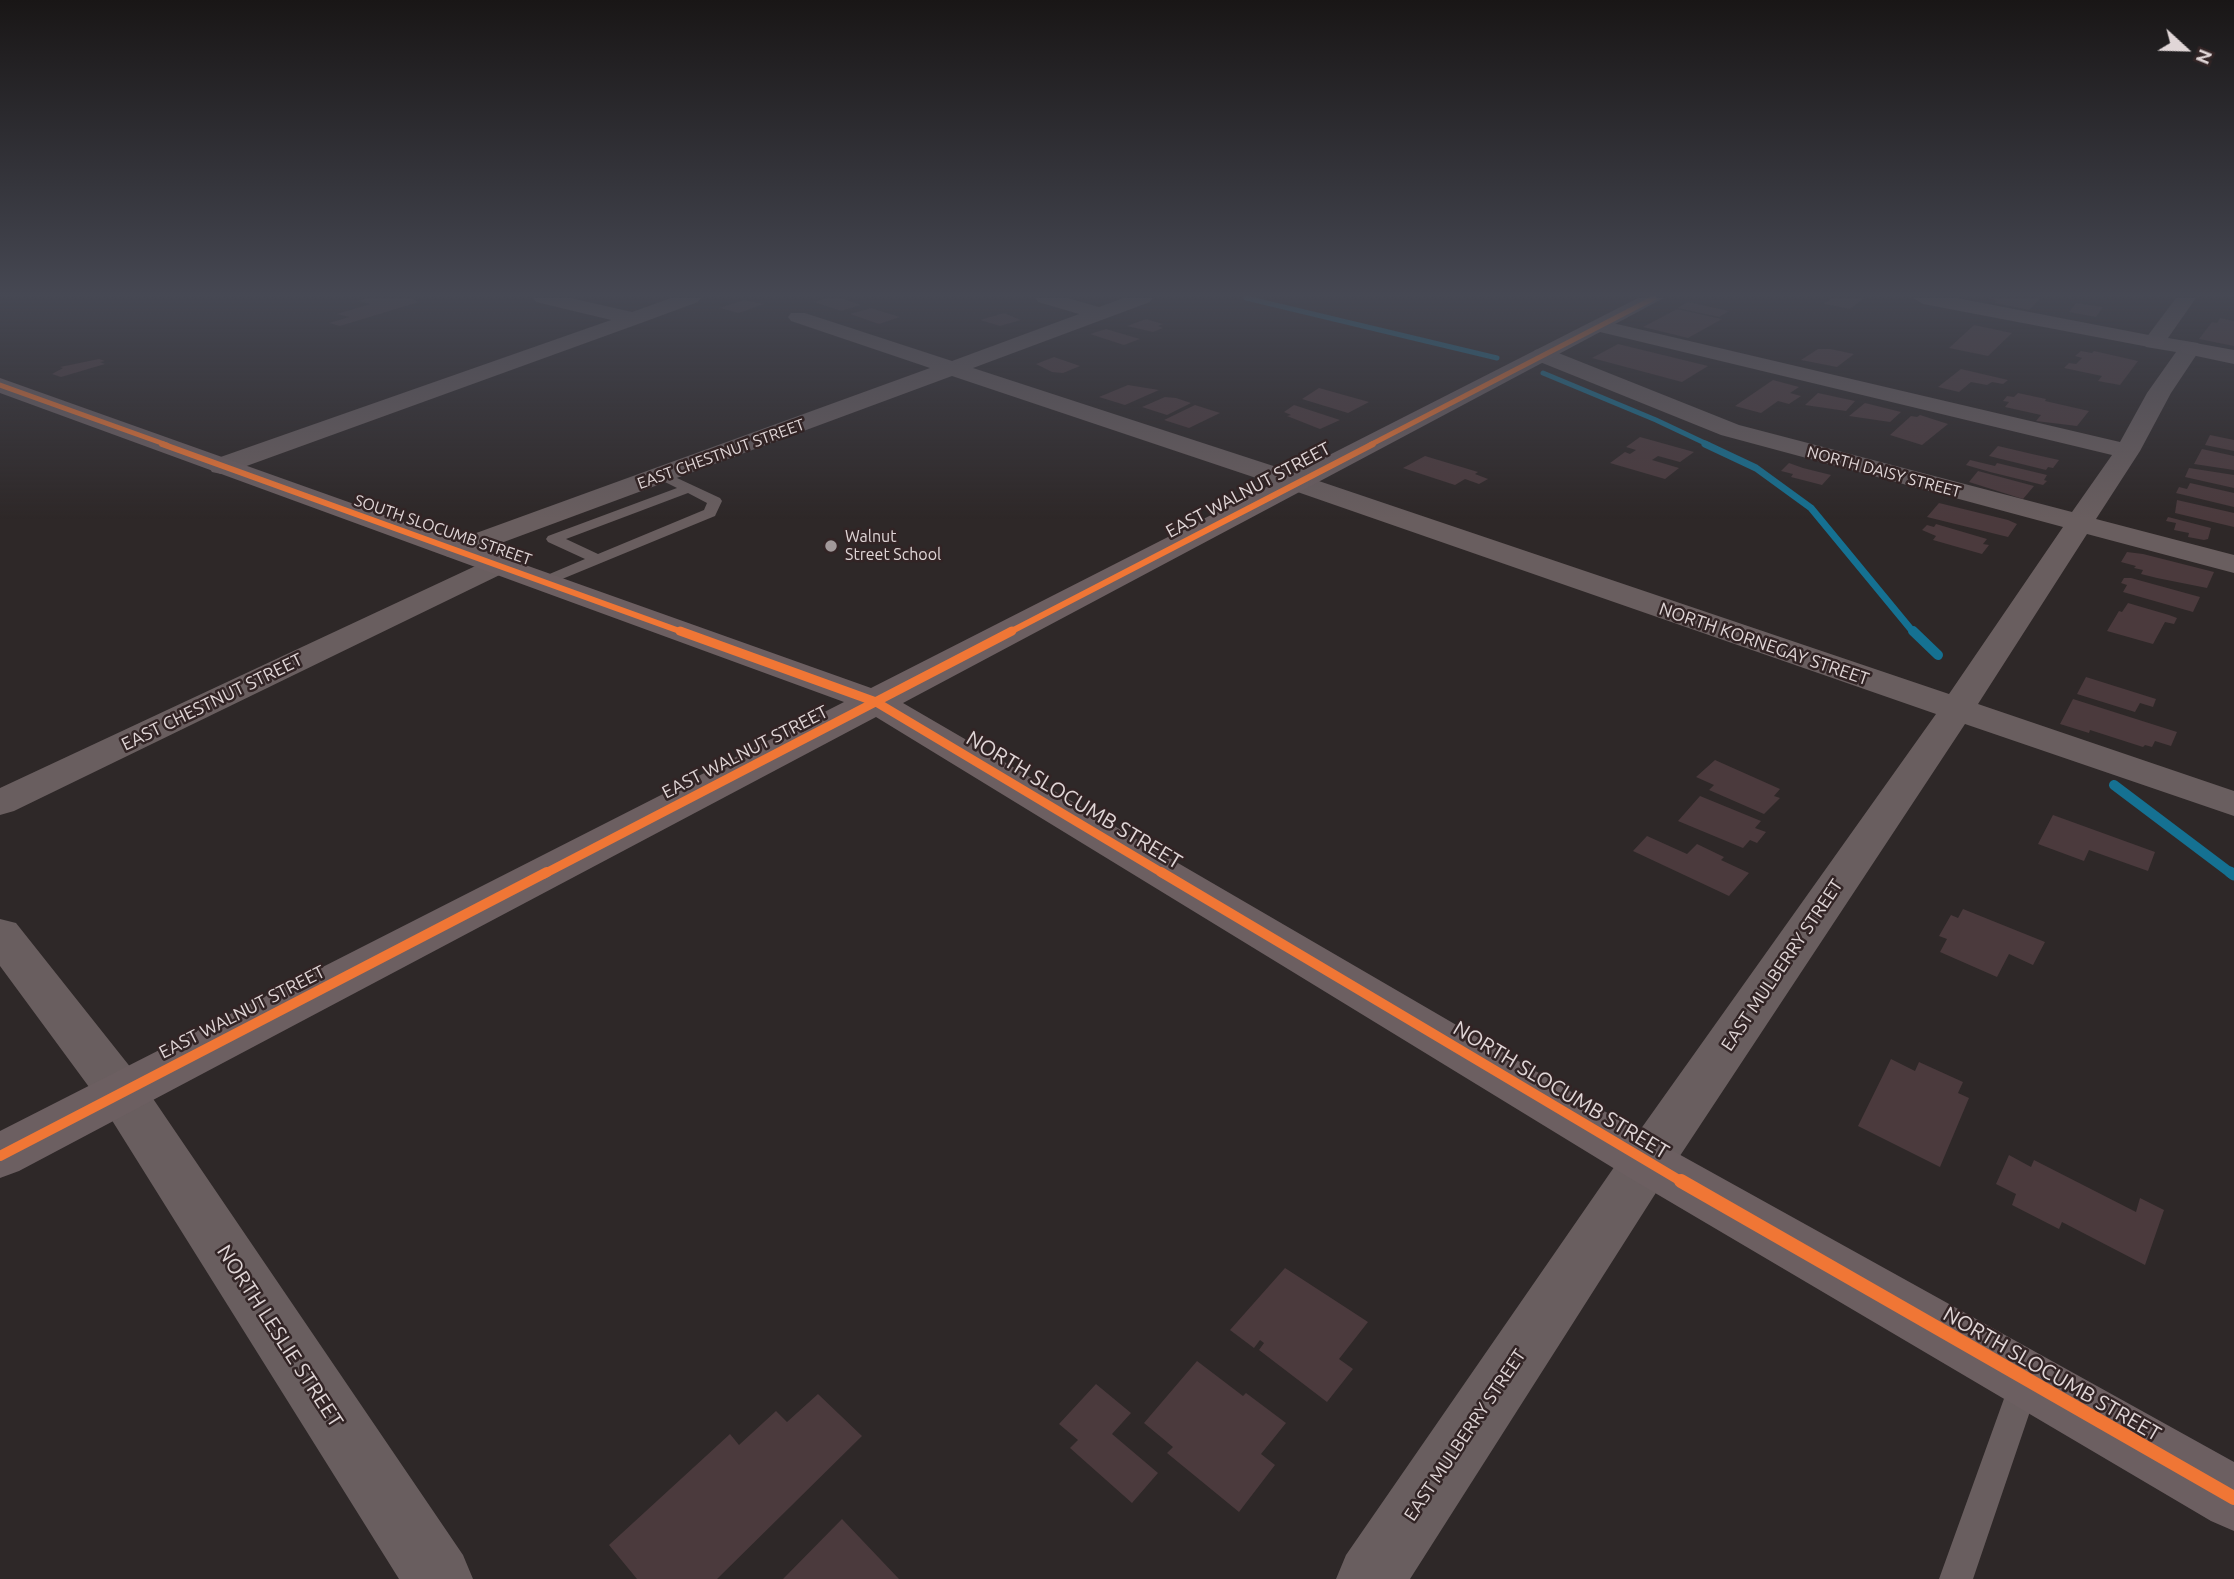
<!DOCTYPE html>
<style>
body{margin:0}
#map{position:relative;width:2234px;height:1579px;overflow:hidden;background:#2e2828;font-family:Ubuntu,sans-serif}
canvas{display:block}
.north{position:absolute;left:2150px;top:14px;width:70px;height:70px;-webkit-text-stroke:5px #322425;paint-order:stroke;rotate:112deg;font-size:19px;font-weight:700;line-height:28px;text-align:center;color:#e0d6d7}
.north::after{content:'';display:block;margin:auto;width:24px;height:32px;background:#e0d6d7;clip-path:polygon(50% 0,100% 100%,50% 72%,0 100%)}
</style>
<div id="map">
<canvas width="2234" height="1579"></canvas>
<div class="north">N</div>
</div>
<script>
const ctx = document.querySelector('canvas').getContext('2d');
ctx.lineJoin = 'round';
const toPath = rows => new Path2D(rows.map(r => 'M' + r).join(''));
function trace(path, color, width, dash) { ctx.strokeStyle = color; ctx.lineWidth = width; ctx.lineCap = dash ? 'butt' : 'round'; ctx.setLineDash(dash || []); ctx.stroke(path); }
function paint(path, color) { ctx.fillStyle = color; ctx.fill(path, 'evenodd'); }
function drawText(font, color, halo, rows, align = 'center') {
  ctx.font = font + ' Ubuntu,sans-serif'; ctx.lineWidth = 5; ctx.setLineDash([]); ctx.textBaseline = 'middle'; ctx.strokeStyle = halo; ctx.fillStyle = color; for (const [text, x, y, turn = 0] of rows) {
    ctx.save(); ctx.translate(x, y); ctx.rotate((+turn || 0) * Math.PI / 180); ctx.textAlign = isNaN(turn) ? turn : align; if (halo) ctx.strokeText(text, 0, 0); ctx.fillText(text, 0, 0); ctx.restore();
  }
}
trace(toPath([
 [1246,298,1497,358],
 [1543,373,1656,420,1709,445]
]), '#157192', 5);
trace(toPath([
 [1705,444,1756,468,1811,508,1914,633]
]), '#157192', 7);
trace(toPath([
 [1913,631,1938,655],
 [2114,785,2232,874]
]), '#157192', 10);
trace(toPath([
 [2230,872,2234,875]
]), '#157192', 11);
paint(toPath([
 [367,298,411,298,419,302,340,326,329,323,349,317,337,314,370,304,358,301],
 [827,298,841,298,861,305,841,311,814,302],
 [1832,298,1864,298,1850,309,1824,304],
 [1988,298,2041,298,2029,310,1994,303,1997,301],
 [744,300,764,304,739,313,719,308],
 [1688,302,1729,311,1719,317,1677,308],
 [2076,303,2103,307,2096,317,2069,312],
 [871,308,900,317,879,324,850,314],
 [1677,309,1722,319,1688,338,1643,327],
 [1004,313,1021,320,1000,326,980,320],
 [2220,318,2234,321,2234,346,2199,339,2212,322,2217,323],
 [1146,319,1163,324,1158,326,1163,328,1153,332,1127,326],
 [1974,325,2007,332,2012,333,1988,356,1949,348],
 [1106,329,1140,339,1124,345,1090,334],
 [1618,344,1708,366,1682,382,1592,358],
 [1818,349,1830,349,1854,354,1837,367,1801,360],
 [2081,351,2092,353,2094,351,2138,361,2120,385,2098,381,2102,376,2064,368,2069,363,2076,364,2082,358,2075,356],
 [1054,357,1080,366,1063,373,1052,372,1036,364],
 [99,359,105,361,100,362,105,364,61,377,52,374,63,368,60,367],
 [1961,369,2008,380,2003,384,1992,382,1987,385,1971,382,1959,392,1938,387],
 [1773,380,1799,387,1790,393,1801,396,1789,404,1778,401,1761,413,1735,406],
 [1128,385,1159,390,1125,405,1099,397],
 [1319,388,1369,402,1348,413,1302,399],
 [1818,393,1855,401,1846,411,1805,405],
 [2018,393,2046,399,2045,401,2089,411,2077,426,2036,421,2041,415,2005,407,2009,402,2003,401,2007,396,2014,397],
 [1165,397,1176,398,1191,403,1167,415,1142,407],
 [1865,403,1901,412,1890,422,1849,416],
 [1195,405,1220,413,1189,428,1164,420],
 [1294,405,1340,420,1320,429,1287,416,1291,415,1284,412],
 [1920,415,1948,424,1922,445,1890,435,1911,416,1917,417],
 [2210,435,2234,440,2234,451,2205,445],
 [1640,437,1694,452,1680,462,1658,456,1652,460,1679,468,1665,479,1610,463,1625,452,1630,454,1636,450,1626,447],
 [1998,446,2032,454,2059,460,2053,468,2048,467,2046,470,1989,456],
 [2202,449,2234,456,2234,470,2194,464],
 [1425,456,1478,472,1475,474,1488,479,1479,484,1465,479,1455,485,1403,468],
 [1970,460,1995,466,1997,463,2047,475,2044,480,2047,481,2043,485,1990,472,1966,465],
 [1789,463,1803,468,1831,475,1822,485,1791,477,1793,474,1781,471],
 [2189,468,2234,475,2234,488,2185,477],
 [1978,471,2034,486,2023,499,1969,482],
 [2190,483,2234,493,2234,507,2176,493,2179,487,2187,489],
 [2177,500,2234,513,2234,527,2175,513],
 [1939,503,2008,520,2017,524,2008,537,1927,517],
 [2168,517,2211,528,2208,539,2204,540,2188,537,2189,533,2174,530,2176,523,2166,521],
 [1936,524,1987,539,1983,544,1989,545,1982,554,1933,540,1936,536,1922,530,1927,525,1934,527],
 [2127,552,2143,554,2214,572,2207,588,2157,578,2141,574,2143,570,2134,568,2136,566,2121,562],
 [2124,578,2131,578,2200,597,2193,612,2123,592,2127,585,2121,583],
 [2128,603,2169,615,2177,618,2174,624,2165,622,2153,644,2107,631,2119,611,2122,612],
 [2086,677,2156,699,2153,707,2140,703,2135,712,2077,694],
 [2073,699,2177,732,2171,746,2155,741,2152,747,2145,745,2143,747,2090,730,2089,733,2060,724],
 [1715,760,1780,789,1774,796,1780,798,1764,814,1709,790,1714,785,1696,777],
 [1700,796,1761,821,1755,828,1766,832,1757,843,1750,840,1743,848,1678,821],
 [2053,815,2155,852,2148,871,2089,850,2084,861,2038,844],
 [1647,836,1687,854,1697,844,1724,857,1721,860,1749,873,1729,896,1633,851],
 [1963,909,2045,942,2033,965,2009,954,1997,977,1940,952,1947,939,1939,936,1951,915,1958,918],
 [1891,1059,1915,1071,1919,1062,1963,1082,1958,1093,1969,1098,1940,1167,1858,1126],
 [2009,1155,2031,1167,2034,1160,2136,1212,2140,1198,2164,1210,2145,1265,2062,1222,2059,1229,2012,1205,2016,1194,1996,1184],
 [1285,1268,1368,1322,1339,1359,1353,1369,1327,1402,1259,1350,1264,1343,1260,1340,1254,1348,1230,1330],
 [1197,1361,1243,1396,1246,1393,1286,1423,1261,1454,1275,1465,1239,1512,1167,1453,1173,1447,1144,1423],
 [1096,1384,1131,1413,1112,1434,1158,1473,1132,1503,1070,1448,1078,1440,1059,1424],
 [818,1394,862,1436,717,1579,637,1579,609,1545,730,1434,739,1445,776,1411,787,1422],
 [842,1519,899,1579,783,1579]
]), '#4b3a3d');
paint(toPath([
 [662,471,720,498,722,501,715,516,550,584,540,584,537,581,540,578,585,559,548,542,546,539,548,536,677,488,657,478,655,475,662,471],
 [688,493,707,503,704,510,598,554,566,539,688,493],
 [2025,1367,2036,1372,2040,1382,1973,1579,1939,1579,2010,1382,2014,1372,2025,1367]
]), '#695e5f');
paint(toPath([
 [533,298,571,298,632,312,671,298,701,298,698,302,641,323,230,472,221,474,212,472,208,466,212,460,611,320,536,302,533,298],
 [1035,298,1068,298,1099,307,1123,298,1153,298,1150,302,973,368,1304,476,1949,694,2063,527,1721,435,1535,360,1532,355,1535,350,1543,348,1551,350,1739,425,2072,512,2112,455,1600,332,1593,330,1590,326,1593,322,1600,320,2120,442,2147,393,2176,352,2146,347,2143,342,2176,298,2196,298,2168,338,2198,343,2201,348,2171,393,2140,451,2096,519,2234,555,2234,573,2087,534,1978,704,2234,791,2234,816,1965,724,1666,1177,1410,1579,1336,1579,1346,1555,1628,1147,1936,714,1286,488,952,376,466,556,456,559,446,556,441,550,446,544,930,368,791,321,788,317,791,313,805,313,952,361,1079,314,1038,302,1035,298],
 [499,555,510,558,514,564,510,570,14,811,0,815,0,788,499,555],
 [0,919,16,923,139,1078,463,1555,473,1579,399,1579,103,1106,0,966,0,919]
]), '#695e5f');
paint(toPath([
 [1638,298,1664,298,903,703,1666,1147,2234,1462,2234,1531,2211,1521,1628,1177,876,717,19,1171,0,1178,0,1131,844,702,0,393,0,378,871,688,1638,298],
 [1913,298,1957,298,2154,336,2162,337,2165,342,2162,347,2154,348,1923,304,1913,298],
 [2190,342,2234,350,2234,364,2182,353,2179,348,2182,343,2190,342]
]), '#6c5f61');
trace(toPath([
 [0,385,167,445],
 [1370,445,1654,298]
]), '#f07635', 5);
trace(toPath([
 [162,444,685,633],
 [1008,633,1373,444]
]), '#f07635', 6);
trace(toPath([
 [680,631,876,702,1164,874],
 [544,874,1012,631]
]), '#f07635', 9);
trace(toPath([
 [1161,872,1684,1183],
 [0,1156,547,872]
]), '#f07635', 10);
trace(toPath([
 [1681,1181,2234,1498]
]), '#f07635', 14);
const sky = ctx.createLinearGradient(0, 0, 0, 519);
sky.addColorStop(0, '#191616');
sky.addColorStop(0.57, '#464853');
sky.addColorStop(1, '#46485300');
ctx.fillStyle = sky;
ctx.fillRect(0, 0, 2234, 519);
for (const [x, y, r, color] of [
 [831,546,7,"#a2999a"]
]) { const dot = new Path2D(); dot.arc(x, y, r, 0, 2 * Math.PI); ctx.fillStyle = color; ctx.fill(dot); trace(dot, '#322425', 2.5); }
drawText('16px', '#e0d6d7', '#322425', [
 ["EAST CHESTNUT STREET",721,454,-20],
 ["NORTH DAISY STREET",1884,472,15],
 ["SOUTH SLOCUMB STREET",443,530,19]
]);
drawText('16px', '#e0d6d7', '#322425', [
 ["Walnut",845,537],
 ["Street School",845,555]
], 'left');
drawText('18px', '#e0d6d7', '#322425', [
 ["EAST WALNUT STREET",1248,490,-28],
 ["NORTH KORNEGAY STREET",1764,644,19],
 ["EAST CHESTNUT STREET",212,702,-26],
 ["EAST WALNUT STREET",745,752,-27],
 ["EAST MULBERRY STREET",1782,965,-56],
 ["EAST WALNUT STREET",242,1012,-27],
 ["EAST MULBERRY STREET",1465,1435,-56]
]);
drawText('21px', '#e0d6d7', '#322425', [
 ["NORTH SLOCUMB STREET",1074,800,31],
 ["NORTH SLOCUMB STREET",1561,1090,31],
 ["NORTH LESLIE STREET",280,1336,57],
 ["NORTH SLOCUMB STREET",2052,1374,30]
]);
</script>
